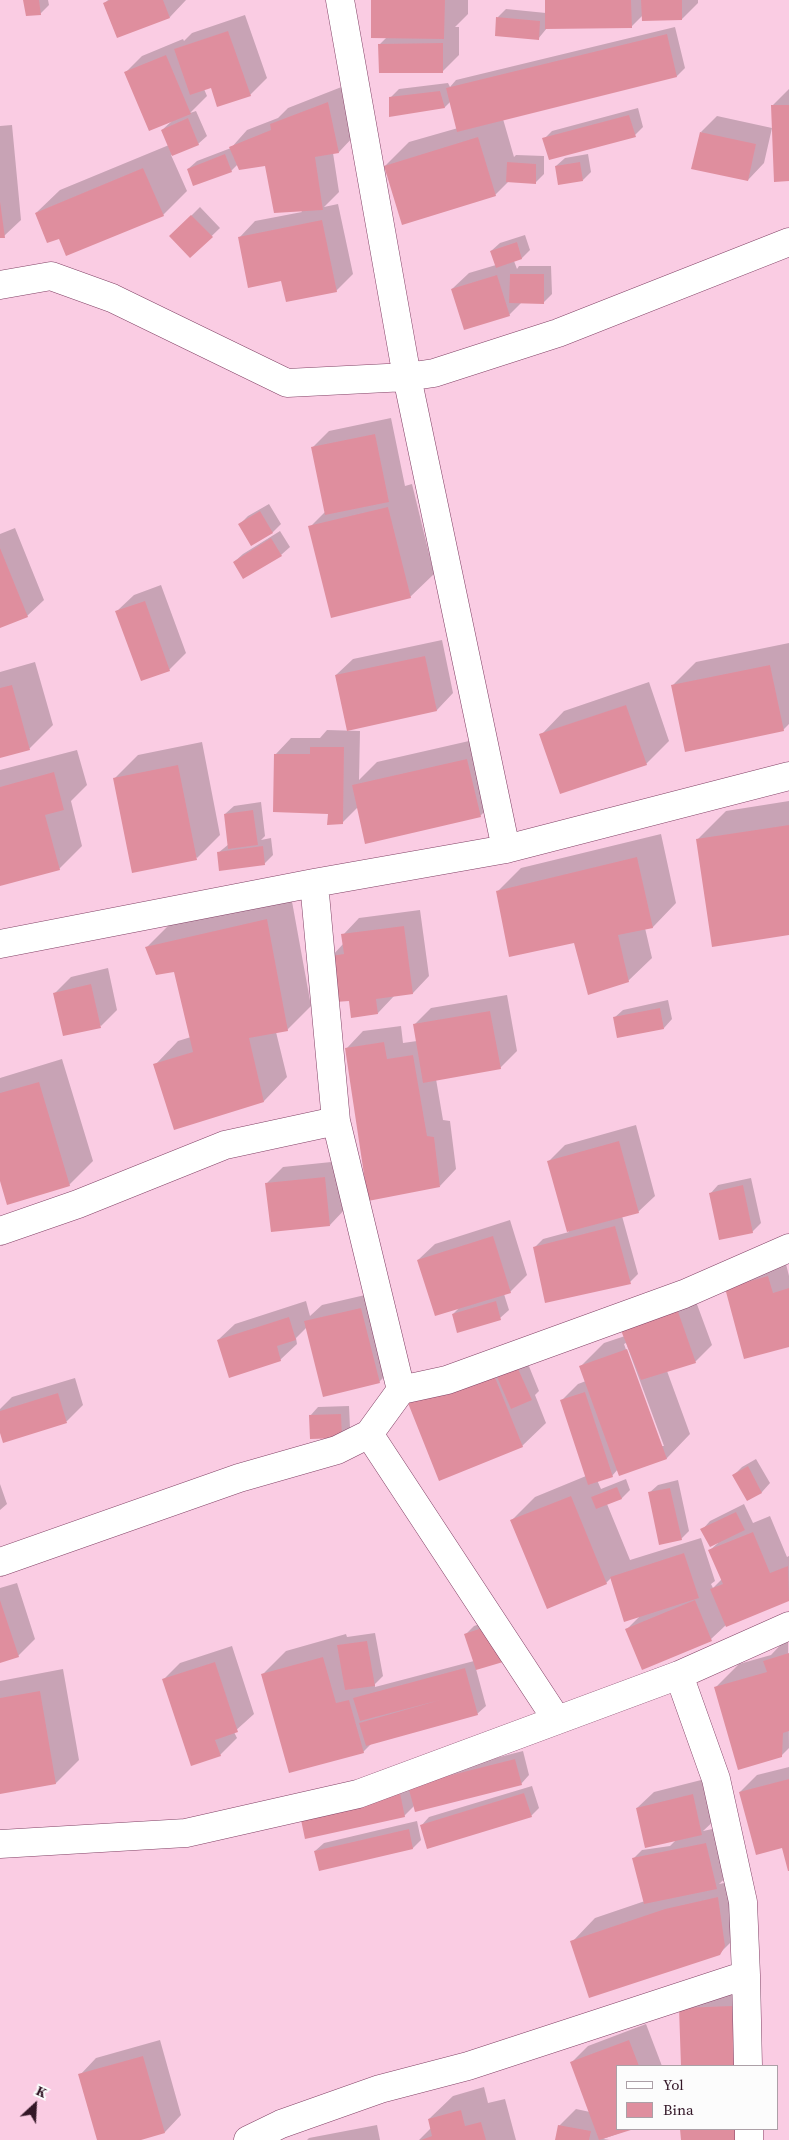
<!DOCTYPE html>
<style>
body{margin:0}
#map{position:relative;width:789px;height:2140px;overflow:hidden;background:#facce3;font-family:"Source Serif 4",serif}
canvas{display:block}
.legend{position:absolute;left:616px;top:2065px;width:162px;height:65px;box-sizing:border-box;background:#fcfcfc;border:1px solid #aca0a7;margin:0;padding:6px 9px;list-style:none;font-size:15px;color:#331727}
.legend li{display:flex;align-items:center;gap:10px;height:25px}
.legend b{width:25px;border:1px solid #aca0a7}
.north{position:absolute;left:10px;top:2080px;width:50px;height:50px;-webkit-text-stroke:4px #fcfcfc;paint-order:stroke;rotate:25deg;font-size:14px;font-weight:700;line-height:20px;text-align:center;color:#331727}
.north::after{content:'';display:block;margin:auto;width:18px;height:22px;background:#331727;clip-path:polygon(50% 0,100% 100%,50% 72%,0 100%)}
</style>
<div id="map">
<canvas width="789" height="2140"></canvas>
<ul class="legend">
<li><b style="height:6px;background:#fff"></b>Yol</li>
<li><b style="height:14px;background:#df8e9e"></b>Bina</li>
</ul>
<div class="north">K</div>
</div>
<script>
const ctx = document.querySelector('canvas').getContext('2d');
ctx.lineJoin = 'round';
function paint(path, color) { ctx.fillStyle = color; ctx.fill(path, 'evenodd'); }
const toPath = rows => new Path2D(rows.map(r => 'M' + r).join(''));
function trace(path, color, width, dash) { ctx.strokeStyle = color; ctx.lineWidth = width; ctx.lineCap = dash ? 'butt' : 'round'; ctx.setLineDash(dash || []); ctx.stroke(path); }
paint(toPath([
 [25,0,48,0,49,5,40,14],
 [108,0,186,0,170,17,105,3],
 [372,0,468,0,468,14,455,27,459,27,459,55,442,72,380,44,387,37],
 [546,0,698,0,698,3,682,19,643,15,631,27,547,28,538,39,496,35,498,17,506,9,546,13],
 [245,15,267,78,250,95,211,86,204,89,207,96,190,113,196,111,207,136,198,144,171,155,187,191,163,215,60,237,36,213,60,190,169,145,162,130,172,121,126,72,142,56,183,39,184,41,192,33],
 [675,27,685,68,677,76,503,119,514,157,516,155,544,156,544,174,535,183,509,181,495,195,385,166,409,142,458,128,451,101,445,107,390,116,390,98,399,89,448,83,450,87,456,80],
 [344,86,355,135,339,152,333,153,339,192,324,207,338,204,353,274,336,291,282,280,239,238,255,221,302,212,266,164,238,164,231,171,188,169,197,161,231,148,247,130,278,118,288,108],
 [789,89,789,180,772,106],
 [638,108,643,127,635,135,544,139,552,131],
 [717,116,772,128,764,163,748,180,701,132],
 [12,125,21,220,4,236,0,237,0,126],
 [588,154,591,172,583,180,556,166,565,158],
 [200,207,220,228,190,257,171,236],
 [525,235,530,250,522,258,514,261,517,269,519,266,551,266,552,294,543,303,522,302,509,315,452,289,469,273,496,265,491,251,500,243],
 [391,418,405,486,412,484,434,574,410,597,310,527,326,511,313,447,329,431],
 [269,504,281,524,273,532,252,544,240,524,248,516],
 [15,528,44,600,27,616,0,627,0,534],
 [280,531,290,547,281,555,244,577,234,562,243,554],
 [161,585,186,653,169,670,117,611,134,595],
 [442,640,453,693,437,710,348,729,336,675,353,659],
 [789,643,789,724,783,730,672,686,696,662],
 [35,662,53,725,29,749,0,757,0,672],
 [649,682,669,741,646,764,541,735,564,711],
 [327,730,360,731,359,780,377,762,491,736,504,793,480,816,358,807,342,823,275,755,291,738,320,738],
 [202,742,220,835,197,858,115,778,138,755],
 [77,750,87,785,71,801,82,846,59,869,0,884,0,770],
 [789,801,789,934,697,840,726,811],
 [261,802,265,836,261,840,271,838,273,855,264,864,218,853,229,844,225,814,234,806],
 [661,834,676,903,653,927,645,928,652,958,628,981,575,941,497,892,521,868],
 [291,896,311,1006,287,1030,276,1032,287,1077,264,1101,175,1128,155,1065,178,1041,191,1037,175,970,147,947,170,924],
 [420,910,429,976,413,993,394,996,378,1013,350,999,331,957,344,943,343,935,359,918],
 [108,968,117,1010,101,1026,54,994,71,977],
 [507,995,517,1051,500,1068,436,1079,443,1120,450,1121,456,1169,440,1186,347,1048,363,1031,401,1026,403,1043,417,1041,414,1025,431,1008],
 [668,1000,672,1019,664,1028,614,1018,623,1010],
 [62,1059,93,1161,69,1185,0,1178,0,1078],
 [636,1125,655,1196,638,1212,622,1216,638,1274,630,1282,534,1248,543,1239,569,1232,549,1161,565,1145],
 [341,1161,346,1208,330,1225,267,1183,283,1167],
 [751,1178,761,1223,752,1232,710,1194,718,1185],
 [510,1220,527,1275,510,1292,504,1294,509,1310,500,1318,453,1314,460,1307,418,1260,435,1244],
 [785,1260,789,1276,789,1346,726,1288],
 [691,1288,712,1345,695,1362,667,1371,690,1434,667,1458,620,1474,618,1469,612,1476,597,1480,601,1489,626,1479,630,1490,622,1498,607,1504,630,1560,701,1538,715,1581,711,1584,713,1588,722,1579,710,1550,718,1543,702,1530,710,1521,744,1504,753,1523,770,1516,787,1557,789,1556,789,1600,726,1625,711,1639,627,1629,641,1615,611,1578,606,1583,512,1520,535,1497,586,1476,561,1401,578,1384,586,1381,581,1366,604,1343,625,1336],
 [626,1343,664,1446,661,1446,624,1344],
 [378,1292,396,1365,379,1382,306,1328,296,1338,297,1344,280,1360,218,1340,235,1324,306,1301,310,1316,322,1305],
 [524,1354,539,1391,535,1395,546,1423,522,1446,409,1403,433,1380],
 [75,1378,83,1405,67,1421,4,1441,0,1429,0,1409,12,1397],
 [349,1406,350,1428,341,1437,310,1416,318,1407],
 [756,1459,770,1483,762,1492,748,1500,734,1475,742,1467],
 [678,1480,689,1531,681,1539,649,1493,658,1485],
 [0,1484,7,1504,0,1510],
 [17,1583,35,1639,18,1656,0,1661,0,1588],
 [499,1618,502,1661,476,1669,486,1706,477,1714,372,1743,363,1752,263,1674,286,1651,346,1634,347,1637,375,1633,383,1676,375,1684,375,1687,474,1661,466,1634,474,1626],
 [788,1637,789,1748,781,1756,716,1687,739,1664,771,1655],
 [232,1646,254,1714,234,1732,237,1738,220,1755,163,1680,180,1663],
 [63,1669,79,1760,56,1783,0,1793,0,1681],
 [523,1751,529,1775,521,1784,414,1806,404,1816,306,1837,418,1778],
 [789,1767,789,1868,783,1846,740,1792,757,1775],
 [709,1778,718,1817,703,1831,722,1827,733,1871,719,1884,734,1881,736,1937,719,1954,572,1942,595,1918,645,1901,634,1858,642,1850,670,1846,677,1839,637,1808,654,1792],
 [532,1786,539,1808,531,1816,421,1826,429,1817],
 [417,1821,421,1840,413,1848,315,1851,324,1843],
 [748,1990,750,2066,683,2066,680,2008,697,1992],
 [646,2024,662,2066,618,2066,618,2129,631,2129,603,2139,610,2140,557,2140,559,2126,576,2109,590,2112,571,2063,588,2046],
 [160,2040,181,2115,165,2132,136,2140,98,2140,80,2075,96,2058],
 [484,2087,488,2103,505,2099,516,2140,419,2140,431,2128,429,2119,453,2096],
 [377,2125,380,2140,307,2140,309,2138],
 [682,2129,756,2129,682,2140]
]), '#0003');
paint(toPath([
 [23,0,39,0,41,15,26,16],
 [110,0,163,0,170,18,117,38,103,3],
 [371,0,445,0,444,39,371,38],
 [545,0,631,0,632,28,545,29],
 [641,0,682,0,682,20,642,21],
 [496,17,540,21,539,40,495,36],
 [228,31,251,96,217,107,211,88,190,95,174,49],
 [667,34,677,77,457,132,446,88],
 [443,43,443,73,379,73,378,44],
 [166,55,191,114,149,131,124,72],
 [440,91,445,108,389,117,389,97],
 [328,102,339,153,315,157,323,210,274,213,265,166,239,170,229,147,271,130,270,124],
 [771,105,789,105,789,181,774,182],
 [629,115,636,137,549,160,542,138],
 [188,118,199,145,172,156,161,130],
 [700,132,756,144,748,181,691,169],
 [478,137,496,196,402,225,384,166],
 [225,154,232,172,193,186,187,169],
 [507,162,536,164,536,184,506,182],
 [580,162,583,181,558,185,555,166],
 [143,168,164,216,66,256,59,239,47,243,35,213],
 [0,201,5,238,0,238],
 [191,215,213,237,190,258,169,236],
 [322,220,337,292,286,302,281,281,248,288,238,237],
 [517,242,522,259,496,268,490,251],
 [510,274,544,274,544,304,509,303],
 [497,275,510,316,464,330,451,289],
 [375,434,389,502,325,515,311,447],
 [388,507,411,598,331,618,308,526],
 [260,511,273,533,251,546,238,524],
 [271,538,282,556,243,579,233,562],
 [0,548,28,617,0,628],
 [145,601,170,671,141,681,115,611],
 [425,656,437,711,347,731,335,675],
 [770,665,784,731,685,752,671,685],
 [12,685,30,750,0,758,0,688],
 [626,705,647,765,560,794,539,734],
 [310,747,344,747,343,824,327,825,328,814,273,812,274,754,310,754],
 [467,759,481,817,365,844,352,785],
 [178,765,197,860,132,873,113,778],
 [54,772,64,810,45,815,60,870,0,886,0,787],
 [253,810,258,845,228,849,224,814],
 [789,825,789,935,712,947,696,839],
 [263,846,265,865,219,871,217,852],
 [637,857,653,928,618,935,629,982,588,995,574,943,509,957,496,891],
 [267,919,288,1031,249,1038,264,1102,174,1130,153,1064,193,1052,174,972,156,975,145,947],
 [404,926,413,994,376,999,378,1014,351,1018,349,1001,335,1002,330,956,344,954,341,934],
 [91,984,101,1028,63,1036,53,993],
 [660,1008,664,1029,617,1038,613,1017],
 [490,1011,501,1069,423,1083,413,1024],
 [384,1042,387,1059,413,1055,427,1136,434,1137,440,1187,368,1201,345,1048],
 [39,1082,70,1186,7,1205,0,1181,0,1093],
 [619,1141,639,1213,567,1232,547,1161],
 [325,1177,330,1226,271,1232,265,1183],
 [743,1185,753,1233,719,1240,709,1193],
 [615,1226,631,1284,545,1303,533,1247],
 [493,1236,511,1293,435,1316,417,1260],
 [768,1276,773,1293,789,1288,789,1347,744,1359,725,1288],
 [496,1301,501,1320,457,1333,452,1314],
 [675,1303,696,1363,641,1380,618,1323],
 [361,1308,380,1383,323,1397,304,1321],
 [289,1317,296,1340,277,1346,281,1361,229,1378,217,1340],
 [627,1349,667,1459,619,1476,579,1366],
 [515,1362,532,1400,511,1409,494,1370],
 [492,1370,523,1447,439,1481,408,1403],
 [585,1392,613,1477,588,1485,560,1400],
 [58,1393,67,1423,3,1443,0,1433,0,1411],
 [341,1414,342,1438,310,1439,309,1415],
 [748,1466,762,1493,747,1501,732,1475],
 [617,1487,622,1499,596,1509,591,1497],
 [670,1488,682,1540,659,1545,648,1492],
 [571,1496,607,1584,547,1609,510,1520],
 [736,1512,745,1530,710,1547,700,1529],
 [753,1532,770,1573,788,1566,789,1601,726,1627,710,1589,723,1584,708,1550],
 [684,1553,699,1598,624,1622,610,1577],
 [0,1600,19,1657,0,1663],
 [695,1600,712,1641,642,1670,625,1629],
 [491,1625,503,1662,476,1670,464,1634],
 [367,1641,375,1686,345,1690,337,1645],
 [789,1653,789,1731,783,1733,782,1757,738,1770,714,1687,767,1672,763,1661],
 [323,1657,336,1703,349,1700,364,1753,289,1773,261,1674],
 [215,1662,238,1732,215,1740,221,1756,191,1766,162,1679],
 [465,1668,478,1715,366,1746,359,1723,440,1700,360,1721,353,1698],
 [40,1691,56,1784,0,1794,0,1698],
 [515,1759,522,1785,415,1812,408,1786],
 [789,1779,789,1871,788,1871,782,1848,756,1855,739,1792],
 [400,1793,405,1817,305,1839,300,1815],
 [524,1793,532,1817,427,1849,420,1825],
 [693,1794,702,1835,645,1848,636,1808],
 [409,1829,413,1849,319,1871,314,1851],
 [706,1843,717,1889,644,1904,632,1858],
 [718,1897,725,1946,720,1955,589,1998,570,1941,665,1909],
 [732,2006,734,2066,681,2066,679,2008],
 [629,2040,639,2066,618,2066,618,2129,634,2129,599,2140,570,2062],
 [143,2056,165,2133,141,2140,97,2140,78,2074],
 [461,2110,465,2126,481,2122,486,2140,421,2140,432,2136,428,2119],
 [558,2125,591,2131,589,2140,555,2140],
 [680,2129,739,2129,739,2140,681,2140]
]), '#df8e9e');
const street = toPath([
 [340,0,407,377,506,849],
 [0,285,51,276,112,298,287,383,407,377,434,373,558,333,789,242],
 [0,944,314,883,506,849,789,776],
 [0,1231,78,1204,225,1145,336,1121],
 [401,1390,447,1380,684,1294,789,1248],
 [369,1434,557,1720],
 [0,1562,239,1478,337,1450,369,1434,401,1390,336,1121,314,883],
 [0,1844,186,1833,358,1794,679,1675,789,1626],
 [746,1975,748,2066],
 [749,2129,749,2140],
 [248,2140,281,2124,380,2089,468,2066,746,1975,743,1902,716,1779,679,1675]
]);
trace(street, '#814165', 29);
trace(street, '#fff', 28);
</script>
